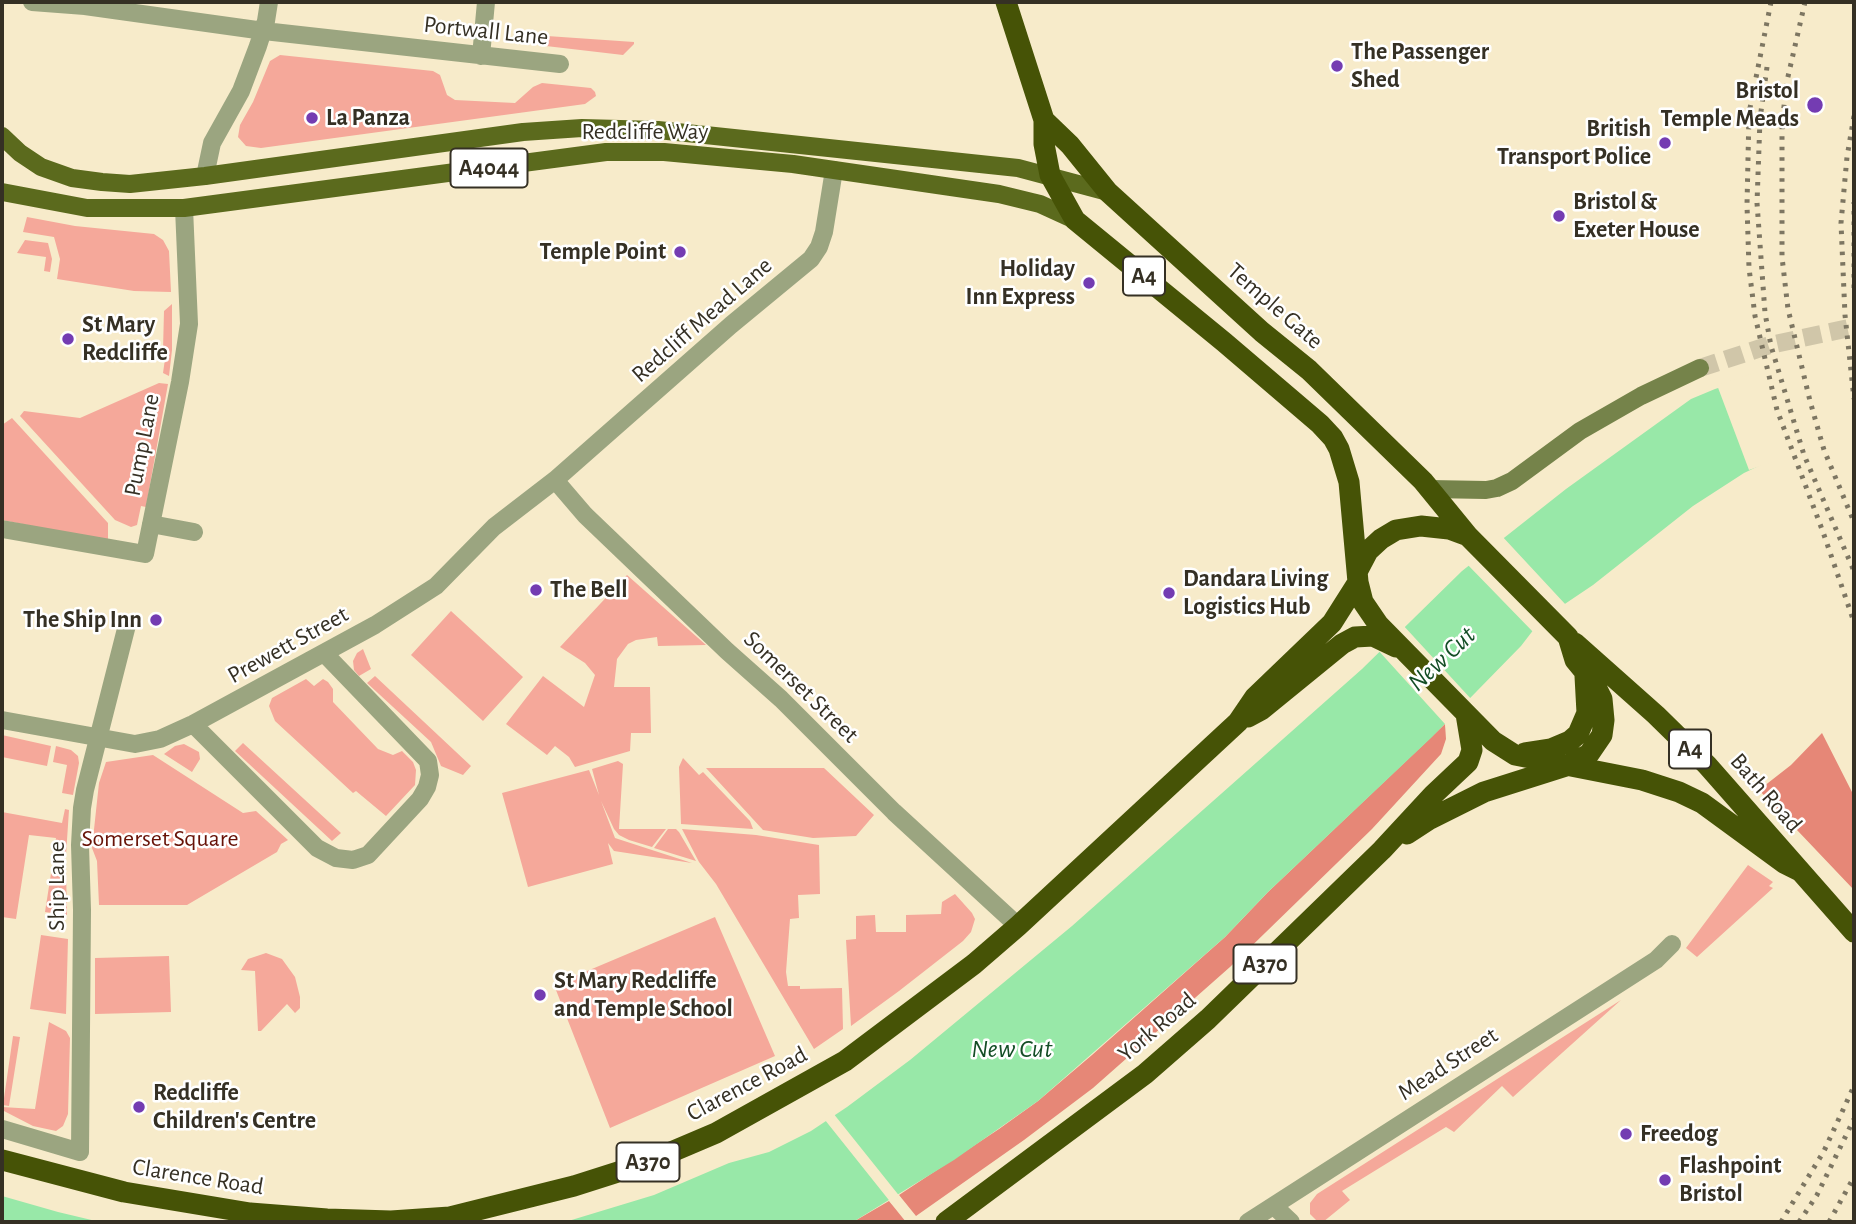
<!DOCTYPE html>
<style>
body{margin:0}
#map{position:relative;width:1856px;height:1224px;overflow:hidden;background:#f7ebca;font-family:"Alegreya Sans",sans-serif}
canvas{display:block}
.frame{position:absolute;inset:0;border:4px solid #353024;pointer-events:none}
</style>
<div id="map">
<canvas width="1856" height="1224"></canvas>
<div class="frame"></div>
</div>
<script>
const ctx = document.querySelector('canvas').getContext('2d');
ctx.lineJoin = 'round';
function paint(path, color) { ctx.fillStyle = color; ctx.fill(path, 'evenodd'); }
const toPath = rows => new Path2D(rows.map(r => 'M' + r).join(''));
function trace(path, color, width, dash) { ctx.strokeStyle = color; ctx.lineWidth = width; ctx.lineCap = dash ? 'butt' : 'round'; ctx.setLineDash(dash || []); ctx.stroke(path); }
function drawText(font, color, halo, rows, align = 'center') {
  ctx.font = font + ' "Alegreya Sans",sans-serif'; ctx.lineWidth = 5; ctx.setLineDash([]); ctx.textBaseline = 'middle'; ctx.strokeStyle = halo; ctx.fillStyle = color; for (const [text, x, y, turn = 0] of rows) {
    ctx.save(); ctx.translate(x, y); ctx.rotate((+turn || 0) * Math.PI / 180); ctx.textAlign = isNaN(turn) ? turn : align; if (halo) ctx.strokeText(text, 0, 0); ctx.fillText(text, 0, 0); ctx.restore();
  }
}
paint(toPath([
 [547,36,634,42,634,44,623,55,546,46],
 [280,55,433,71,440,75,447,95,455,100,515,103,533,87,542,83,591,88,595,92,596,96,585,104,261,148,246,146,238,137,240,125,253,102,270,61],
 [27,217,75,226,154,234,163,240,169,251,171,292,134,291,57,279,60,259,54,237,23,232],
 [25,240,48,243,52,259,50,272,44,271,46,257,17,253],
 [172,304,172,350,169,376,163,373,166,352,169,351,166,348,163,350,164,311],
 [159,383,168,384,146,507,141,506,137,525,131,527,115,520,20,416,24,411,80,418],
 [12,418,108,523,108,541,2,520,2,425],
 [627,575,706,645,658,646,657,637,636,640,628,644,617,659,614,687,650,687,651,733,631,733,630,751,575,767,569,757,555,746,547,755,506,724,543,676,584,707,595,675,585,663,560,647],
 [451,611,523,677,483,721,411,655],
 [363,649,371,669,359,676,354,670,353,661,357,653],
 [375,676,471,766,463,775,441,766,431,742,367,683],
 [306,679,314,686,323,679,328,682,333,689,333,702,378,749,393,755,402,751,413,762,416,770,415,785,386,816,356,791,353,793,275,721,269,706,272,698],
 [2,735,51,746,47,766,2,757],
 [243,743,341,833,332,841,235,751],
 [184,744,199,752,200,759,192,772,164,754,175,746],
 [56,746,71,750,78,756,79,763,73,795,62,793,67,765,53,762],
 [153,755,243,813,256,811,288,840,281,844,277,852,187,905,99,905,97,861,92,848,99,783,106,762],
 [683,758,699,775,703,772,750,821,753,829,681,824,679,767],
 [618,761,623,764,619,829,666,829,652,847,629,840,619,835,614,829,601,801,615,838,692,863,614,851,608,843,613,864,528,887,502,793,589,770,599,795,592,769],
 [706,768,824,768,874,815,856,836,813,838,763,830],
 [65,809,69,810,66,855,62,859,53,859,56,838,29,835,16,919,2,917,2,812,62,823],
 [668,829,676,829,679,832,696,861,654,848],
 [682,829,756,835,819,845,820,894,798,895,799,918,790,919,786,972,788,986,800,986,800,989,842,988,843,1029,814,1049,716,884,699,862],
 [1748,865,1773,882,1769,886,1773,888,1697,957,1686,948],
 [52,867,66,869,67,915,45,912],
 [955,894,972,913,975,919,971,932,963,941,899,991,851,1026,846,940,856,939,856,916,875,915,876,932,906,932,906,915,941,914,942,902],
 [715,917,775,1056,610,1128,554,985],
 [41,935,68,939,66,1014,30,1009],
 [266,953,282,959,295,977,300,997,300,1008,295,1013,287,1004,261,1031,258,1031,255,971,241,970,248,959],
 [169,956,171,1012,95,1014,95,958],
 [1621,1000,1513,1097,1502,1086,1454,1132,1446,1127,1342,1191,1350,1200,1323,1222,1318,1222,1310,1214,1310,1203,1317,1194],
 [49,1022,66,1031,70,1038,68,1114,63,1126,56,1131,33,1126,2,1110,2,1107,35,1109],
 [13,1036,20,1037,9,1106,3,1105]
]), '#f5a89a');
paint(toPath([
 [1445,724,1446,739,1441,754,1372,829,1230,967,1093,1088,1024,1140,916,1216,899,1195,999,1129,1038,1101,1092,1055,1225,937,1268,892],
 [1822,733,1854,796,1854,890,1759,790,1791,765],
 [889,1201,906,1222,853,1222]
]), '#e68777');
paint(toPath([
 [1854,345,1786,453,1744,473,1693,506,1593,585,1541,620,1521,646,1432,737,1268,892,1225,937,1038,1101,954,1160,853,1222,565,1222,654,1195,729,1163,769,1152,811,1131,847,1107,910,1060,1072,926,1362,669,1462,571,1566,489,1691,399,1715,389],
 [2,1196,58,1212,100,1222,2,1222]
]), '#98e8a8');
paint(toPath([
 [1854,341,1854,437,1823,444,1749,470,1717,385],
 [1501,535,1566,605,1543,622,1535,634,1466,563],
 [1402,624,1472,700,1446,728,1445,724,1377,649],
 [833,1113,901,1198,899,1199,892,1204,825,1120]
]), '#f7ebca');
trace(toPath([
 [1700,368,1770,345,1854,327]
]), '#d0c6a9', 18, [18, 9]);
trace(toPath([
 [32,2,85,6,264,31,560,64],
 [481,56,486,2],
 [205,176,212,143,241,91,258,46,266,21,269,2],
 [555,480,585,515,727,651,781,699,894,812,1018,926],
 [151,524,194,532],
 [2,529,145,554,180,382,189,324,184,208],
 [2,720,135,744,160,739,193,724,375,625,436,586,494,527,555,480,731,325,811,259,819,247,824,232,834,170],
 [193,724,317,848,336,858,353,860,368,855,420,799,427,787,430,775,428,761,324,653],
 [2,1129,80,1152,82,910,80,845,82,808,85,790,127,625],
 [1275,1207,1291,1222],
 [1248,1222,1656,960,1672,944]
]), '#9ba580', 18);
trace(toPath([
 [1430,489,1486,490,1497,488,1512,481,1580,431,1641,396,1700,368]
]), '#75834a', 18);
trace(toPath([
 [2,136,20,153,41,167,72,178,102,182,130,184,205,176,523,132,582,128,658,130,1018,168,1108,192],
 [2,192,87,208,184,208,606,152,664,152,793,164,999,194,1040,204,1075,220]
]), '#5b6a1d', 18);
trace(toPath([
 [1006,2,1044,120,1044,144,1050,175,1075,220,1224,342,1320,424,1333,438,1339,449,1349,482,1358,582,1363,602,1378,624,1493,741,1515,755,1642,780,1679,792,1702,803,1784,863,1800,871],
 [1044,120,1070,145,1108,192,1262,332,1309,370,1423,481,1468,536],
 [1358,570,1368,551,1381,539,1396,530,1421,526,1449,529,1468,536,1568,637,1575,660,1594,683,1602,699,1604,720,1602,735,1589,754,1566,766,1484,792,1430,819,1407,834],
 [1575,643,1656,715,1707,765,1854,932],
 [1248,717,1261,710,1342,644,1355,637,1373,636,1396,647],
 [1525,753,1551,749,1570,741,1578,734,1587,713,1585,676],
 [2,1160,124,1192,250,1213,327,1219,391,1221,450,1217,574,1186,643,1164,716,1133,845,1061,974,964,1018,926,1238,722,1255,697,1332,623,1358,582],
 [946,1222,1145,1074,1208,1019,1382,850,1433,795,1468,762,1472,750,1466,714]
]), '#465306', 21);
trace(toPath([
 [1771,2,1749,113,1747,205,1749,268,1755,316,1777,410,1823,532,1854,622],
 [1805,2,1787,81,1782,123,1782,257,1788,309,1810,401,1824,450,1854,522],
 [1767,67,1760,119,1757,203,1765,313,1771,346,1804,455,1854,571],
 [1854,116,1847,157,1841,223,1845,315,1854,399],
 [1854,288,1854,202],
 [1781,1222,1824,1151,1854,1086],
 [1799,1222,1817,1195,1854,1119],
 [1829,1222,1854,1177]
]), '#7d7662', 5, [3.5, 7]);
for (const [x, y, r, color] of [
 [1337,66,7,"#743cb2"],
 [1815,105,9,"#743cb2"],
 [312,118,7,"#743cb2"],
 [1665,143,7,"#743cb2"],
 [1559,216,7,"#743cb2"],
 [680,252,7,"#743cb2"],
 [1089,283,7,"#743cb2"],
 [68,339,7,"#743cb2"],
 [536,590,7,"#743cb2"],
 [1169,593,7,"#743cb2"],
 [156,620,7,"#743cb2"],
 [540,995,7,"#743cb2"],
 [139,1107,7,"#743cb2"],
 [1626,1134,7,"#743cb2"],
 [1665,1180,7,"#743cb2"]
]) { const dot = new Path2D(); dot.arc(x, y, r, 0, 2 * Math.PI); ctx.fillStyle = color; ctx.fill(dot); trace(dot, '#fff', 2.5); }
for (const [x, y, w] of [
 [489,168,77],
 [1144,276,42],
 [1690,749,42],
 [1265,964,63],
 [648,1162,63]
]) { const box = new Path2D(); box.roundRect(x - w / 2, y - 19.5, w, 39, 5); ctx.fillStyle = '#fff'; ctx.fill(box); trace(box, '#353024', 2); }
drawText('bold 23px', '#353024', null, [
 ["A4044",489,168],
 ["A4",1144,276],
 ["A4",1690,749],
 ["A370",1265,964],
 ["A370",648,1162]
]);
drawText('24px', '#353024', '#fff', [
 ["Portwall Lane",486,31,6],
 ["Redcliffe Way",645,132],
 ["Temple Gate",1275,306,41],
 ["Redcliff Mead Lane",702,320,-41],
 ["Pump Lane",142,445,-79],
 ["Prewett Street",288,645,-29],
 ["Somerset Street",801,687,44],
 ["Bath Road",1766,793,49],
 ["Ship Lane",57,886,-90],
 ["York Road",1157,1027,-40],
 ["Mead Street",1448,1064,-33],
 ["Clarence Road",747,1084,-28],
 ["Clarence Road",198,1177,9]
]);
drawText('bold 24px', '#353024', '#fff', [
 ["The Passenger",1351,52],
 ["Shed",1351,80],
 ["Bristol",1799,91,"right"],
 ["Temple Meads",1799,119,"right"],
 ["La Panza",326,118],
 ["British",1651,129,"right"],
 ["Transport Police",1651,157,"right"],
 ["Bristol &",1573,202],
 ["Exeter House",1573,230],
 ["Temple Point",666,252,"right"],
 ["Holiday",1075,269,"right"],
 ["Inn Express",1075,297,"right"],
 ["St Mary",82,325],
 ["Redcliffe",82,353],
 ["Dandara Living",1183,579],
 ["Logistics Hub",1183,607],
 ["The Bell",550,590],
 ["The Ship Inn",142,620,"right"],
 ["St Mary Redcliffe",554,981],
 ["and Temple School",554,1009],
 ["Redcliffe",153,1093],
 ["Children's Centre",153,1121],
 ["Freedog",1640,1134],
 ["Flashpoint",1679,1166],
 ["Bristol",1679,1194]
], 'left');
drawText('24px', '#671207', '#fff', [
 ["Somerset Square",160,839]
]);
drawText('italic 26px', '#144e26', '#fff', [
 ["New Cut",1442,659,-43],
 ["New Cut",1012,1049]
]);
</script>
